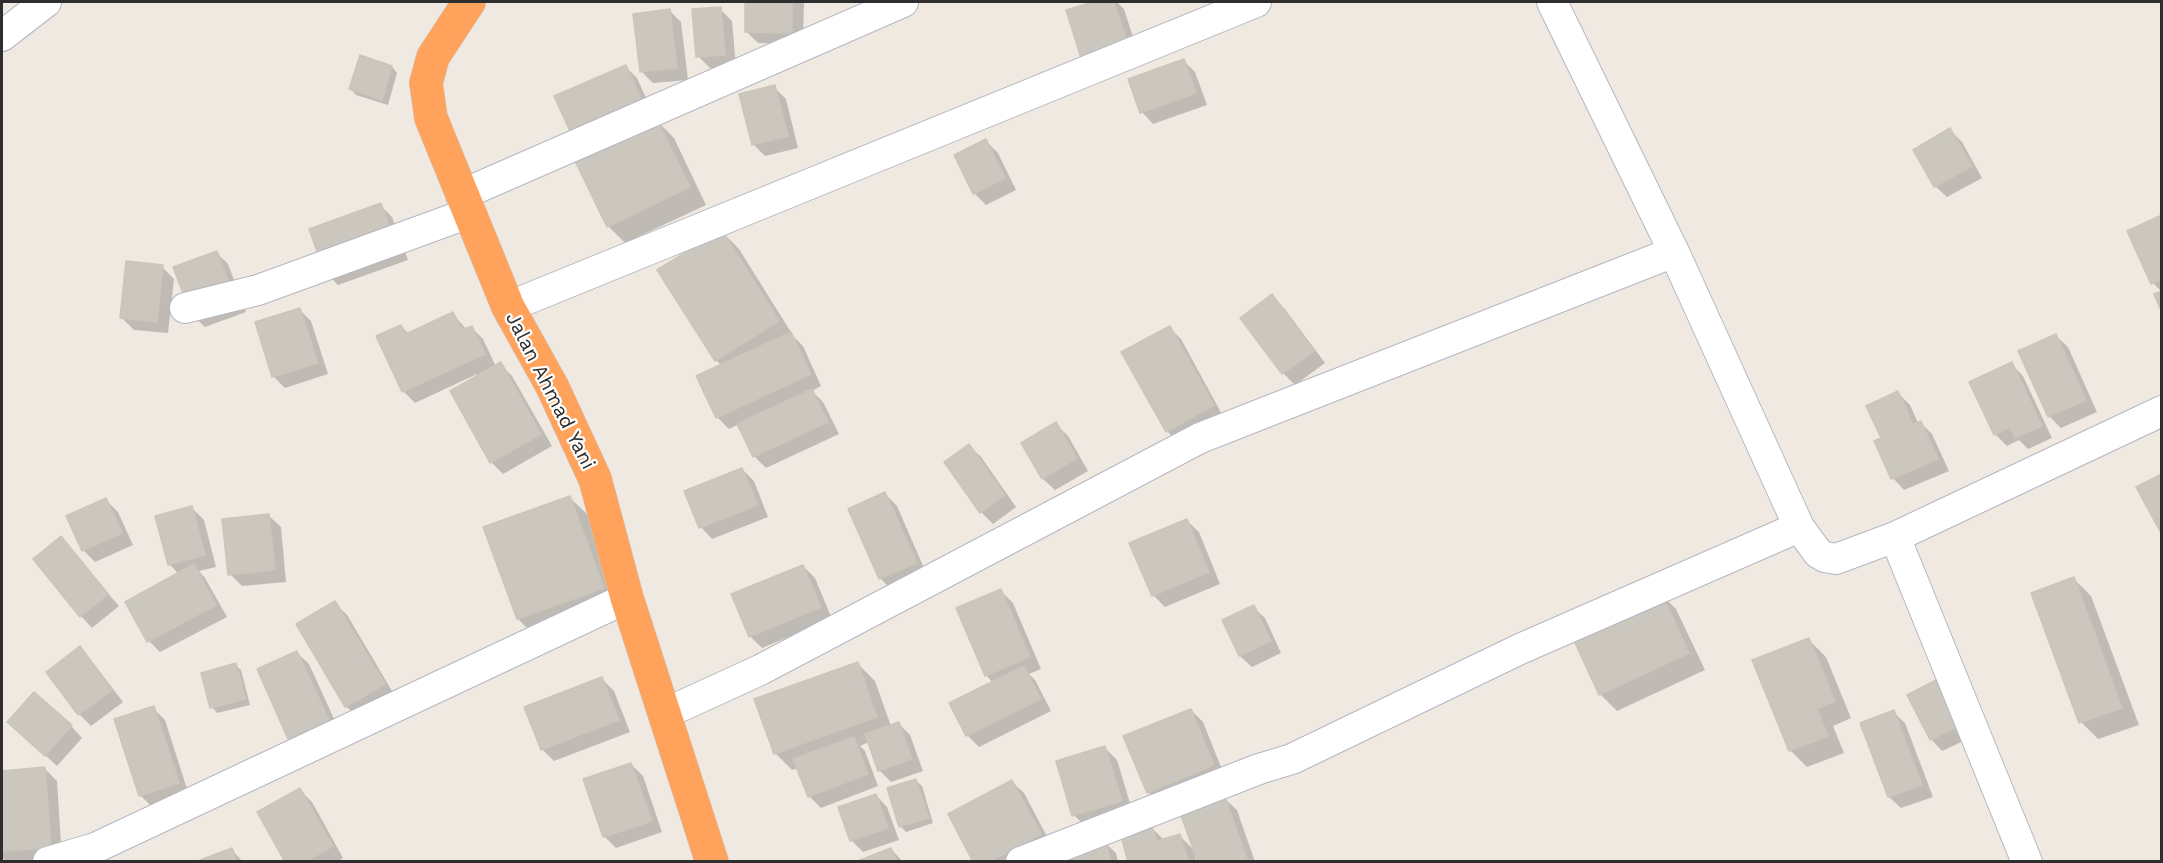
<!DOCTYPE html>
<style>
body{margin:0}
#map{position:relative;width:2163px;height:863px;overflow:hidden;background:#efe9e1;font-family:"Work Sans",sans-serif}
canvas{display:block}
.frame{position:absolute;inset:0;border:3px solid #2e2e2e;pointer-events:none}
</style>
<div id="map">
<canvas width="2163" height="863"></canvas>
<div class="frame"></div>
</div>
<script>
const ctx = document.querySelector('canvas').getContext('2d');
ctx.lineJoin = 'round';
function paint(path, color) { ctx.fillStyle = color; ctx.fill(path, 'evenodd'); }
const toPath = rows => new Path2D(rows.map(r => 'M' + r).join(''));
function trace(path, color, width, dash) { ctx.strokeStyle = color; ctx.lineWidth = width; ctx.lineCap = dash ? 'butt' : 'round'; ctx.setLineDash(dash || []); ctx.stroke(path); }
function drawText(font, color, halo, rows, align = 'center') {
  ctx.font = font + ' "Work Sans",sans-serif'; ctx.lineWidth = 4.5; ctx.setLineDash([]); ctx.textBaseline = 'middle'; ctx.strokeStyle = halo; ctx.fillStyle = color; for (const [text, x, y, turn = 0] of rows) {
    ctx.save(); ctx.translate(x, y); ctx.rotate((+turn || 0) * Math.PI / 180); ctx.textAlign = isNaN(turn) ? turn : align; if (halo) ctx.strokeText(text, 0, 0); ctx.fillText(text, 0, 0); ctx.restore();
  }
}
paint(toPath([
 [747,2,804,2,803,44,758,43,746,31],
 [1098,2,1117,2,1124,9,1139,56,1068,11],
 [720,9,732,21,736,67,710,68,698,56],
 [670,11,681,22,688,80,653,83,642,72],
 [1183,60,1195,72,1207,105,1153,124,1142,112],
 [625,66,637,78,655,118,586,148],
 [392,67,397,73,388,105,356,95,351,89],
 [774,87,786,99,798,148,765,156,753,144],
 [657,121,674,138,706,205,625,243,608,226],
 [1950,130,1962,142,1982,178,1947,197,1935,186],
 [986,141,998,153,1016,190,986,205,974,193],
 [380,205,392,217,408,260,338,285,326,273],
 [2162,217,2162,292,2153,283],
 [722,232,739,249,794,337,803,346,821,386,812,391,823,402,839,434,766,468,754,456,739,424,729,429,717,417,722,366,716,360],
 [216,252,228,264,246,312,205,327,193,316],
 [162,267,174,279,168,333,134,330,122,318],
 [1272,296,1284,308,1325,363,1295,385,1283,373],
 [299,309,311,321,328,374,285,388,273,376],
 [453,314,467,330,471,327,483,339,496,367,500,364,512,376,552,446,503,474,491,462,477,374,415,403,403,391,401,326,409,334],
 [1169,327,1181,339,1224,418,1179,443,1167,431,1124,353],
 [2056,336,2068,347,2097,412,2061,428,2049,416],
 [2011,364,2023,376,2052,438,2028,449,2019,440,2007,446,1995,434],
 [1898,393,1910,405,1918,423,1920,422,1932,434,1949,471,1904,490,1893,478,1876,442,1883,439],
 [1056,424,1068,436,1088,471,1055,490,1043,479,1023,444],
 [969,446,981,457,1016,507,993,524,981,512],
 [742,469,754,481,768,517,712,539,701,527],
 [885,494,897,506,927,575,892,590,880,578],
 [569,497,587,514,620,606,535,636,518,619,485,528],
 [106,500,118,512,133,545,95,562,83,550],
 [192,508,204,520,216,567,199,571,205,578,227,617,160,652,149,641,179,574,169,564],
 [269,516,281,527,286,582,242,586,230,574],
 [1187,521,1199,532,1220,584,1165,607,1153,595],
 [61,538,119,606,92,628,81,616],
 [803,566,815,578,832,619,762,648,750,636],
 [2074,579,2091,596,2139,725,2098,739,2081,722],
 [1001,591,1013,603,1041,669,1029,674,1035,680,1051,711,979,747,967,735,951,704,993,683,986,675],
 [1659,592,1676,609,1705,670,1617,711,1600,694],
 [335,603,347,615,395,696,358,718,346,706,298,625],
 [1253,607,1265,618,1281,653,1252,667,1240,656,1224,621],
 [1809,640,1826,657,1851,718,1833,726,1844,753,1807,767,1790,750],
 [79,648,91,660,123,702,91,726,79,714],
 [297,653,309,664,340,732,301,749,289,738],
 [858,664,875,681,891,726,898,723,910,735,923,771,891,782,879,770,869,742,860,746,865,751,878,786,821,808,809,796,798,768,792,770,775,753],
 [235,665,241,670,250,705,217,713,212,707],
 [602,679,614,691,630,732,554,761,543,750,526,708],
 [1909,695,1976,735,1942,751,1931,739],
 [153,708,165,720,189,795,152,807,140,795],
 [1191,710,1203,722,1225,777,1160,804,1148,792],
 [1893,712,1905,723,1933,797,1901,808,1889,797,1862,724],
 [71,726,82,738,57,766,21,733],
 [1105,748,1117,760,1133,813,1086,827,1074,815],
 [631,764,643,776,662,832,616,848,604,836],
 [45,769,57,781,62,859,6,862,2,857,2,772],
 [916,781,922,786,933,823,906,832,900,826],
 [1012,782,1024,793,1052,846,1022,862,975,862],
 [300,790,312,802,343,858,337,862,286,862],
 [876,795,887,807,899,840,863,852,852,841,840,808],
 [1225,799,1237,810,1255,862,1199,862,1197,856,1195,856,1196,862,1130,862,1152,828,1164,840,1180,836,1195,851],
 [1104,842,1116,853,1118,862,1055,862],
 [891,849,903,862,860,862],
 [232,850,243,862,199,862]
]), '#0003');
const building = toPath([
 [745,2,792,2,792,33,745,32,745,2],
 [1093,2,1114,2,1128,44,1081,58,1066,10,1093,2],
 [721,7,725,55,696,57,692,9,721,7],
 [670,9,677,68,640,72,633,14,670,9],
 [360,55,392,66,382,100,349,89,360,55],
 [1184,59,1196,93,1140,113,1128,79,1184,59],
 [626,65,644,106,573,138,554,96,626,65],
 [775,85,788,136,752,145,739,94,775,85],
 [657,119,690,187,607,227,574,159,657,119],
 [1950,128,1972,166,1934,187,1913,150,1950,128],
 [986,139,1005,178,973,194,954,155,986,139],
 [381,203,397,248,325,274,309,229,381,203],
 [2162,215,2162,279,2151,284,2127,231,2162,215],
 [722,230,779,321,715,361,657,270,722,230],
 [217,251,235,300,192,317,173,267,217,251],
 [126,261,163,265,157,322,120,318,126,261],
 [2162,291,2162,313,2154,294,2162,291],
 [1272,294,1314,351,1282,374,1240,318,1272,294],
 [300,308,318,363,272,377,255,322,300,308],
 [453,312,462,330,472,326,485,354,402,392,376,336,401,325,406,334,453,312],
 [1170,326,1214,405,1166,432,1121,352,1170,326],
 [791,332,811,374,716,418,696,376,791,332],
 [2056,334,2086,400,2048,417,2018,351,2056,334],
 [501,362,541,434,490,463,450,391,501,362],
 [2012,362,2042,426,2015,438,2010,427,1994,435,1969,382,2012,362],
 [812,389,828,422,753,457,737,424,812,389],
 [1898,391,1913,424,1921,421,1938,459,1891,479,1874,441,1881,438,1866,406,1898,391],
 [1056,422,1077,458,1042,479,1021,443,1056,422],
 [969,444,1005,495,980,513,944,462,969,444],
 [742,468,758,505,699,528,684,491,742,468],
 [2162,474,2162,535,2136,487,2162,474],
 [885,492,917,563,879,579,848,509,885,492],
 [570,496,604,588,517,619,483,527,570,496],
 [106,498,122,533,82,551,66,516,106,498],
 [192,506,205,555,168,565,155,516,192,506],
 [269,514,275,570,228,575,222,519,269,514],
 [1187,519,1209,572,1152,596,1129,543,1187,519],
 [61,536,108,594,80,617,33,559,61,536],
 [194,564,216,605,147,642,125,602,194,564],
 [803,565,821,607,749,637,731,594,803,565],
 [2074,577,2122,708,2079,723,2031,593,2074,577],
 [1001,589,1030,657,985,676,956,608,1001,589],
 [1660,590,1689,653,1599,695,1570,632,1660,590],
 [335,601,385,684,345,707,296,624,335,601],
 [1254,605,1271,641,1239,656,1222,620,1254,605],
 [1809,638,1835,701,1817,709,1828,736,1789,751,1752,660,1809,638],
 [80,646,112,690,78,715,46,672,80,646],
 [297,651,329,720,288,739,257,669,297,651],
 [858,662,877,717,774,754,754,699,858,662],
 [236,663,246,699,210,708,201,673,236,663],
 [1024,666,1041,699,966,736,949,703,1024,666],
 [602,677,619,720,541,750,524,707,602,677],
 [1942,677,1965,723,1930,740,1907,695,1942,677],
 [34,692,72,725,45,756,7,722,34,692],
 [154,706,179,783,139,796,114,719,154,706],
 [1191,709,1214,765,1147,793,1123,736,1191,709],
 [1894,710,1922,785,1888,797,1860,723,1894,710],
 [899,722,912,759,878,771,865,734,899,722],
 [854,737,868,774,808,797,793,759,854,737],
 [1105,746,1122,801,1072,816,1056,761,1105,746],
 [631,763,652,821,603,837,583,779,631,763],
 [45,767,51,848,2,851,2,771,45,767],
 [916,779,929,818,899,827,887,788,916,779],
 [1012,780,1041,834,989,862,973,862,948,814,1012,780],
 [300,788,333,846,305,862,285,862,257,812,300,788],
 [876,794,888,828,850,841,838,807,876,794],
 [1225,797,1247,859,1239,862,1198,862,1180,813,1225,797],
 [1152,826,1157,841,1180,834,1189,862,1128,862,1121,836,1152,826],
 [1105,840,1111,862,1054,862,1105,840],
 [232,848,237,862,195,862,232,848],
 [891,848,897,862,855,862,891,848]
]);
paint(building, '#cbc7bf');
trace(building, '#cbc5ba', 1.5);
const street = toPath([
 [1552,2,1674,252,1799,527,1818,553,1825,557,1836,559,1895,537,2162,411],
 [2,36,46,2],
 [461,195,903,2],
 [508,307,1256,2],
 [185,308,258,290,469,213],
 [1895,537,2027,862],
 [664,714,760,670,1200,438,1674,252],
 [48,862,95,848,627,598],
 [1021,862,1259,769,1292,759,1520,649,1799,527]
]);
const highway = toPath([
 [469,2,433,57,426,83,431,118,508,307,552,386,595,479,627,598,712,862]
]);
trace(street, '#b4b7c1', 32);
trace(highway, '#c9c9c9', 34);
trace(street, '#fff', 30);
trace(highway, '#ffa35c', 33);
drawText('20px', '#2e2e2e', '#fff', [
 ["Jalan Ahmad Yani",550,391,63]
]);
</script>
